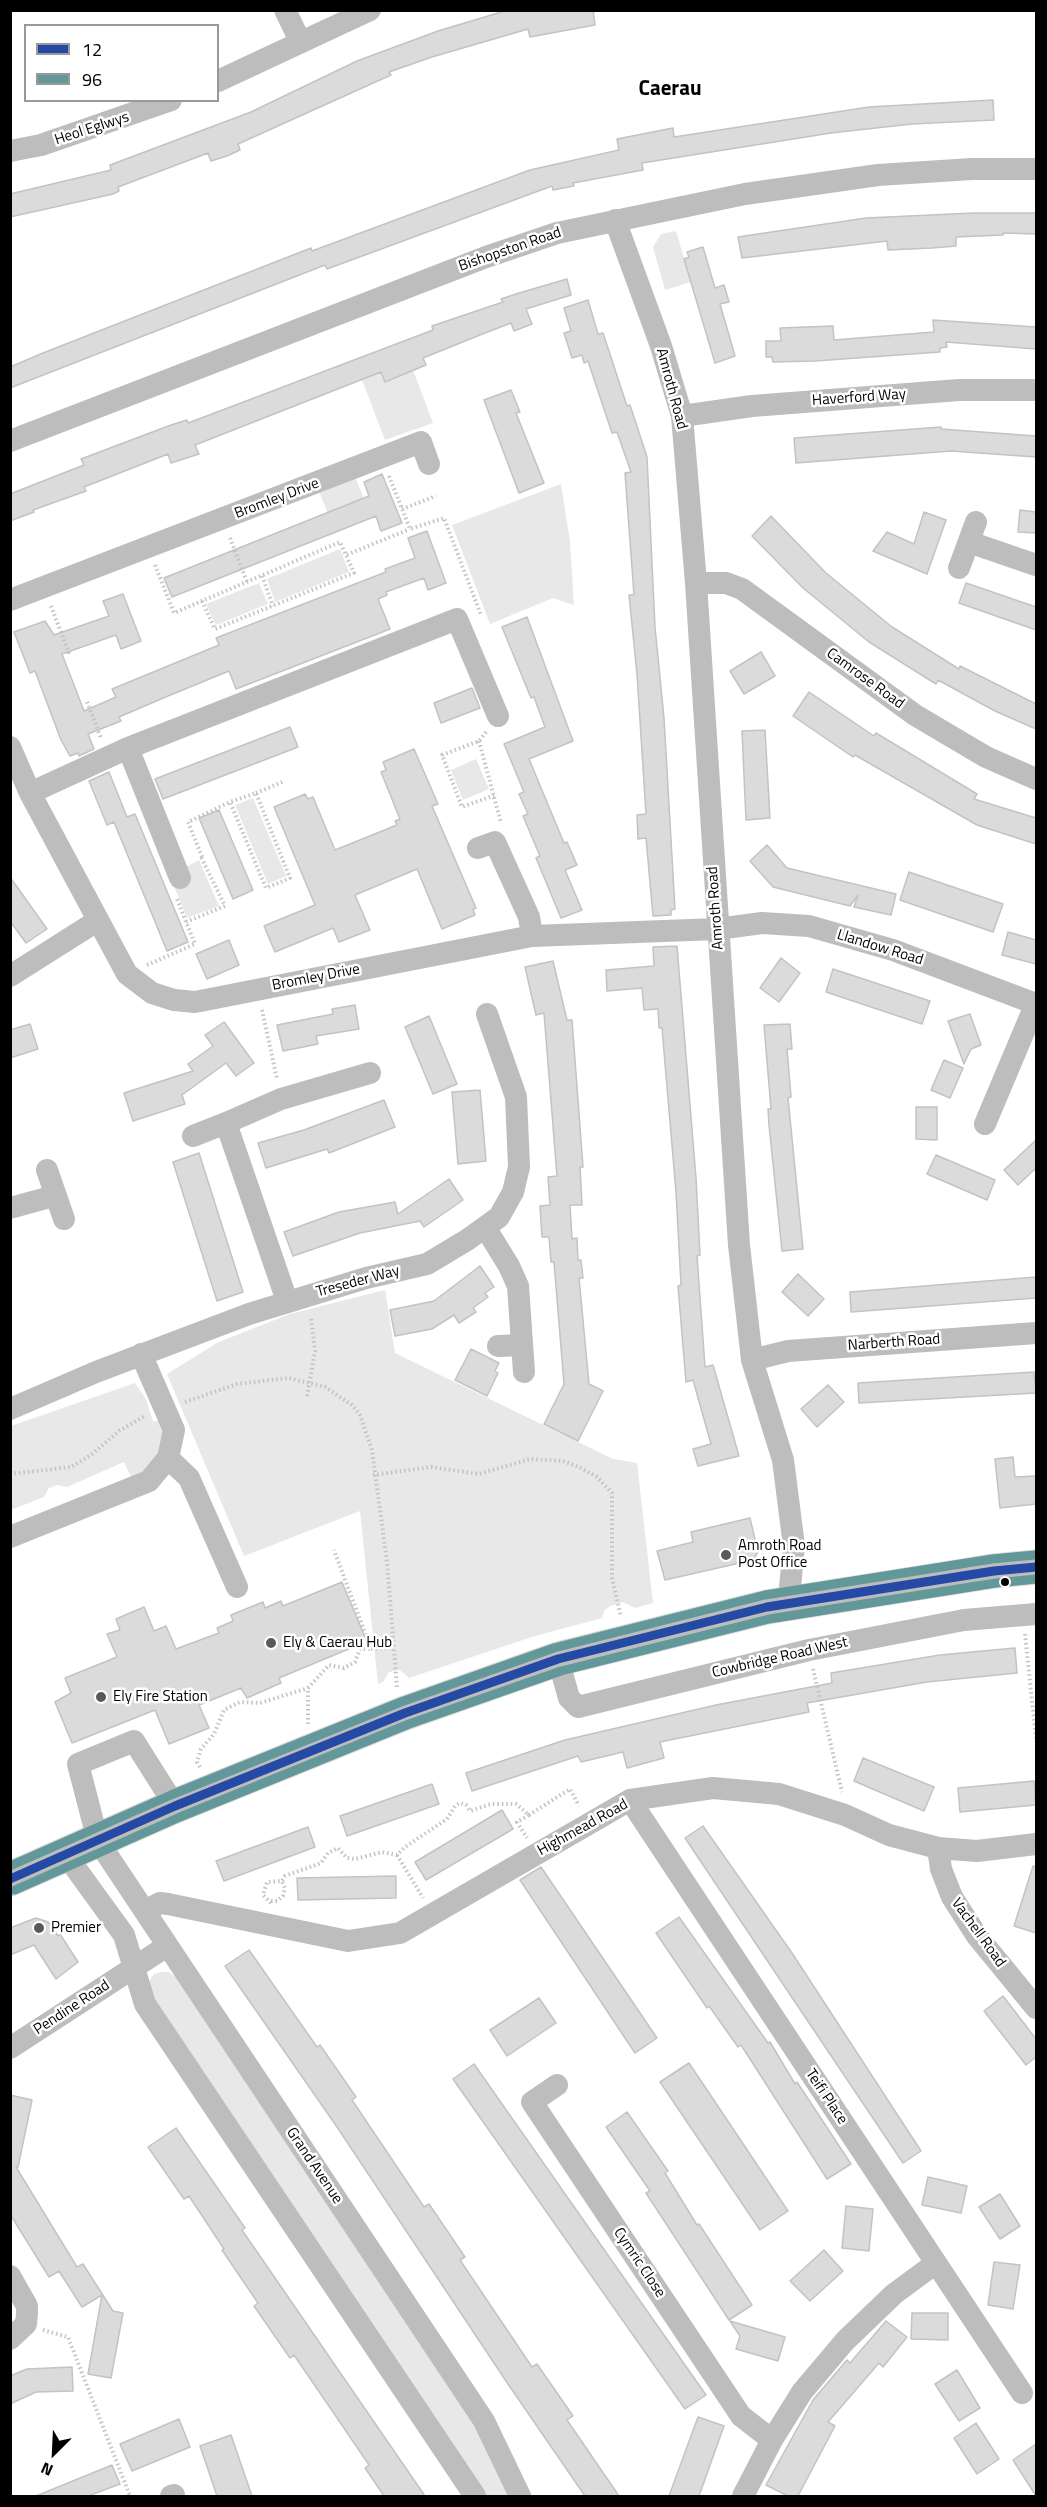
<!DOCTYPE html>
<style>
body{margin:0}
#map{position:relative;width:1047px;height:2507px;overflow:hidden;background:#fff;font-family:"Titillium Web",sans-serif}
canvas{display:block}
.frame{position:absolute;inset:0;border:12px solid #000;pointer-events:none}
.legend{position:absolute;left:24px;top:24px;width:195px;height:78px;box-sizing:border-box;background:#fff;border:2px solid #999;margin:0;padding:8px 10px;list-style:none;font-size:18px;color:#000}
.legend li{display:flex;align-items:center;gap:12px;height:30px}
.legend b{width:30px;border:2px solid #999}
.north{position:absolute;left:24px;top:2423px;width:60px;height:60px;-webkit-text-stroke:4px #fff;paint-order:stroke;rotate:204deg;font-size:16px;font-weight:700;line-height:24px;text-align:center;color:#000}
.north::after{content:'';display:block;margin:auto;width:21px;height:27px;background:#000;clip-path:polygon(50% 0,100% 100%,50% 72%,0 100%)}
</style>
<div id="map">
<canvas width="1047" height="2507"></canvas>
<div class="frame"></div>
<ul class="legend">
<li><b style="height:8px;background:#244aa5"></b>12</li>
<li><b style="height:8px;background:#63989b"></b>96</li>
</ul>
<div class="north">N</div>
</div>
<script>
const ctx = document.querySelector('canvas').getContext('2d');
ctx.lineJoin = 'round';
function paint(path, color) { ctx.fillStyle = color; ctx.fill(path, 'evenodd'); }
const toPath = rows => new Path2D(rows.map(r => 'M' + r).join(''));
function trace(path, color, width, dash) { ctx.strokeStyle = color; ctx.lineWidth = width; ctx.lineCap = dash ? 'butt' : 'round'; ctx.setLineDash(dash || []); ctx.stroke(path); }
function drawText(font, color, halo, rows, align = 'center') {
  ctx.font = font + ' "Titillium Web",sans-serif'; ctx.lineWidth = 5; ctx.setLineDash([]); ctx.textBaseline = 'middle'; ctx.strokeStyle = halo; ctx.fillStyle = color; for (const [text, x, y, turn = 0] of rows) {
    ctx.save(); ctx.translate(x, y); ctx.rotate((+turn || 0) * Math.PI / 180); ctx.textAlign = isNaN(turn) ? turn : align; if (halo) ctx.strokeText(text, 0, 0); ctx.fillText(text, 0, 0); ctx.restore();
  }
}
paint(toPath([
 [676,231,691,282,665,290,653,247,661,234],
 [410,362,433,423,385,440,362,380],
 [355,477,364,498,337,508,345,528,335,532,319,491],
 [561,484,570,542,574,605,553,598,490,624,452,525],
 [340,549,349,572,275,602,267,579],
 [259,583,268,604,216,625,206,604],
 [476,759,489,789,463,800,451,770],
 [253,798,286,876,268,884,235,805],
 [199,860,219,906,187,918,173,884,186,867],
 [385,1290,395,1353,613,1459,637,1463,653,1603,635,1608,623,1602,610,1606,604,1611,602,1618,535,1636,409,1678,400,1670,389,1672,383,1682,378,1684,360,1511,244,1556,167,1374,217,1343,254,1328,290,1314],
 [135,1383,146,1399,153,1422,160,1420,163,1432,160,1454,144,1471,131,1477,124,1462,67,1487,57,1485,49,1488,44,1497,11,1510,11,1426],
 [161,1972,169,1972,178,1979,462,2402,512,2496,485,2496,151,1996,150,1980,154,1974]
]), '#e8e8e8');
const building = toPath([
 [508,10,593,10,595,25,530,37,528,29,432,57,389,72,391,75,238,144,240,150,227,156,211,161,208,153,118,187,119,191,113,194,10,217,10,194,111,170,110,165,251,112,357,61,438,31,508,10],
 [993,100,994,120,912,124,831,133,642,163,643,170,573,183,574,186,553,190,552,186,327,269,325,265,10,388,10,367,43,353,311,248,312,251,530,170,619,150,617,139,673,128,674,137,869,107,993,100],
 [974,213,1036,213,1036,234,1003,233,1003,235,956,237,956,246,932,248,888,250,887,241,742,258,738,237,866,218,974,213],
 [703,247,715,288,724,285,729,302,720,304,735,356,715,363,684,259,689,257,687,252,703,247],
 [567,279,571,295,526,309,532,324,514,331,511,323,485,333,423,358,426,365,385,382,381,372,195,445,199,454,171,463,168,454,84,487,86,491,33,510,34,512,10,521,10,494,84,465,81,459,171,425,187,420,188,423,204,417,433,330,432,326,503,302,501,299,519,293,567,279],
 [588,300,598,334,603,333,627,406,630,405,647,457,655,627,664,718,675,909,671,910,671,915,653,916,646,838,638,839,637,815,646,814,637,674,629,595,634,595,625,473,631,472,617,432,612,433,588,361,584,363,582,355,572,358,564,333,571,331,564,308,588,300],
 [933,320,1036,327,1036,349,946,342,947,347,940,348,940,352,815,361,773,362,772,357,766,357,766,341,781,341,780,328,833,326,834,340,934,332,933,320],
 [511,390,520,412,516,413,544,483,519,493,484,400,511,390],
 [941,427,941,429,1036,436,1036,457,951,451,796,463,794,438,941,427],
 [382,474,402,523,381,531,376,516,172,597,164,578,369,496,364,482,382,474],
 [1020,510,1036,512,1036,533,1018,532,1020,510],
 [924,512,946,520,927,574,873,551,887,532,914,544,924,512],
 [771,516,826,573,892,627,959,669,960,666,1036,704,1036,729,995,711,938,680,936,684,869,642,803,588,752,536,771,516],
 [427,531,446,583,428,590,424,578,386,592,387,595,378,599,390,629,236,689,229,671,168,696,119,717,121,721,88,734,94,749,79,756,78,753,70,756,61,740,35,671,30,673,14,632,45,621,54,635,109,616,103,601,123,594,141,641,121,649,116,635,62,654,84,711,116,697,112,689,219,645,216,638,386,572,385,569,415,558,408,538,427,531],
 [966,583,1036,607,1036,630,959,603,966,583],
 [527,617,573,741,529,759,564,843,567,842,577,865,565,870,582,910,561,918,536,858,540,856,523,816,528,814,519,794,524,792,504,744,545,727,534,697,531,698,502,627,527,617],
 [761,652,775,676,744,694,730,671,761,652],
 [472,688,480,708,441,723,434,703,472,688],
 [809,692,874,736,876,733,977,794,974,799,1036,818,1036,844,977,825,855,755,853,757,793,716,809,692],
 [290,727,298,747,163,799,155,779,290,727],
 [765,730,770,818,746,820,742,731,765,730],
 [414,749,438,804,432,806,476,908,473,909,475,915,442,929,417,869,355,895,370,930,339,942,333,928,275,952,264,926,315,905,274,807,305,794,308,799,313,797,335,850,397,825,395,821,400,819,381,772,386,770,383,762,414,749],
 [109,772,127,817,135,814,188,942,167,951,114,822,107,825,89,781,109,772],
 [219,810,253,890,233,899,199,818,219,810],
 [767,845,787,868,896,894,891,915,854,907,858,895,850,906,773,887,750,861,767,845],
 [909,872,1003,904,993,932,900,900,909,872],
 [10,877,47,929,26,943,10,921,10,877],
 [1008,932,1036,940,1036,964,1002,955,1008,932],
 [229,940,239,965,207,979,196,954,229,940],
 [677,946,696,1178,700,1255,697,1256,705,1367,713,1365,739,1456,698,1466,693,1449,711,1444,693,1380,686,1382,678,1286,681,1285,676,1192,662,1028,659,1028,658,1009,644,1010,642,988,607,991,606,970,654,966,653,947,677,946],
 [781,958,800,973,779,1002,760,988,781,958],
 [553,961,567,1020,572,1020,583,1167,580,1167,582,1205,570,1205,572,1239,577,1238,578,1260,581,1260,583,1278,579,1278,589,1384,603,1391,578,1441,544,1424,564,1384,554,1262,551,1262,549,1237,542,1237,540,1206,550,1205,548,1177,557,1176,544,1013,536,1015,525,967,553,961],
 [833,969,930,1001,922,1024,826,992,833,969],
 [355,1005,359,1029,316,1036,318,1044,283,1051,277,1025,333,1014,332,1009,355,1005],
 [970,1014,981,1045,971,1049,964,1064,948,1021,970,1014],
 [429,1016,457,1084,433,1094,405,1027,429,1016],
 [224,1022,254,1063,236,1076,226,1063,182,1095,185,1104,133,1121,124,1093,193,1071,188,1064,213,1046,205,1035,224,1022],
 [30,1024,38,1049,10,1058,10,1030,30,1024],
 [790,1024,792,1049,787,1049,791,1097,788,1098,803,1249,782,1251,769,1125,768,1109,771,1109,764,1025,790,1024],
 [944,1060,963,1068,950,1098,931,1090,944,1060],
 [480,1090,486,1161,458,1164,452,1092,480,1090],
 [384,1100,395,1127,329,1153,327,1149,266,1168,258,1143,304,1130,384,1100],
 [916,1107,937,1107,937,1140,916,1139,916,1107],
 [1036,1140,1036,1168,1018,1185,1004,1170,1036,1140],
 [199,1153,243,1292,217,1301,173,1162,199,1153],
 [936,1155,995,1180,987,1200,927,1174,936,1155],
 [449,1179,463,1200,424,1227,420,1221,360,1233,293,1256,284,1232,339,1212,395,1202,398,1214,449,1179],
 [480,1266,494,1287,485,1293,488,1297,473,1308,476,1312,459,1323,454,1315,432,1329,395,1336,390,1310,434,1301,480,1266],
 [798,1274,824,1299,808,1316,782,1292,798,1274],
 [1036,1277,1036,1298,851,1312,850,1292,1036,1277],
 [471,1349,499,1363,495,1371,498,1373,487,1396,455,1380,471,1349],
 [1034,1372,1036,1393,859,1403,858,1383,1034,1372],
 [828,1385,844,1402,817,1427,801,1409,828,1385],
 [1013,1457,1015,1477,1036,1476,1036,1504,1000,1508,995,1459,1013,1457],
 [750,1518,758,1552,753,1560,665,1580,657,1551,693,1542,691,1532,750,1518],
 [342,1582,365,1637,362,1638,363,1643,279,1678,281,1683,247,1698,241,1688,199,1705,209,1728,169,1744,155,1710,72,1743,55,1702,71,1693,65,1678,117,1657,107,1634,120,1630,116,1619,144,1607,154,1631,166,1626,176,1649,219,1633,217,1628,233,1621,231,1615,263,1602,265,1608,281,1601,283,1606,342,1582],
 [1015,1648,1017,1673,927,1682,807,1703,809,1712,660,1742,664,1758,627,1768,623,1752,581,1762,578,1756,472,1791,466,1773,565,1740,716,1705,832,1683,831,1673,940,1655,1015,1648],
 [863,1758,934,1787,924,1811,854,1781,863,1758],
 [1034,1781,1036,1805,960,1812,958,1788,1034,1781],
 [432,1784,439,1804,347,1836,340,1816,432,1784],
 [502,1810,513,1829,426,1880,415,1862,502,1810],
 [703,1826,792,1953,921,2151,903,2163,685,1838,703,1826],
 [308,1827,315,1847,224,1881,216,1861,308,1827],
 [1033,1866,1036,1867,1036,1933,1014,1926,1033,1866],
 [541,1867,657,2038,635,2053,520,1880,541,1867],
 [396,1876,396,1898,298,1900,297,1878,396,1876],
 [679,1917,768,2043,770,2042,795,2084,797,2082,851,2164,827,2179,741,2045,738,2047,709,2006,707,2008,656,1933,679,1917],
 [36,1918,48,1922,58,1936,60,1934,78,1962,56,1979,34,1945,10,1955,10,1928,36,1918],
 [249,1950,317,2047,320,2045,356,2097,352,2100,424,2207,429,2204,465,2257,460,2260,532,2367,537,2364,573,2416,567,2420,619,2496,585,2496,508,2384,335,2124,225,1966,249,1950],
 [1003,1996,1036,2039,1036,2057,1026,2065,984,2011,1003,1996],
 [539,1998,556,2023,507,2056,490,2030,539,1998],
 [689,2063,788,2211,760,2230,660,2082,689,2063],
 [474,2064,706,2395,685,2409,453,2079,474,2064],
 [10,2095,32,2100,18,2167,16,2167,77,2267,83,2264,113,2311,123,2313,111,2378,88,2374,102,2295,82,2307,59,2271,49,2277,10,2214,10,2095],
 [627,2112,668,2171,665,2173,697,2225,699,2224,752,2305,729,2320,646,2193,650,2191,606,2127,627,2112],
 [176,2128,245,2228,242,2230,425,2496,384,2496,365,2468,369,2465,335,2415,294,2355,290,2358,254,2306,258,2303,222,2250,224,2249,189,2196,184,2199,148,2147,176,2128],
 [928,2177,967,2186,961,2213,922,2205,928,2177],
 [1000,2194,1020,2226,1000,2239,979,2207,1000,2194],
 [846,2206,873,2209,869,2251,842,2248,846,2206],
 [824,2250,843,2271,810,2301,790,2281,824,2250],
 [994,2262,1020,2265,1013,2309,988,2305,994,2262],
 [912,2313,948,2313,948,2340,911,2339,912,2313],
 [730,2321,785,2337,778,2361,736,2349,740,2336,730,2321],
 [886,2321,907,2337,883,2367,879,2363,828,2422,835,2426,798,2496,788,2496,766,2485,813,2400,847,2360,850,2363,886,2321],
 [72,2367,73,2391,36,2392,10,2404,10,2376,27,2369,72,2367],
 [957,2370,980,2408,959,2421,935,2384,957,2370],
 [698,2417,724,2426,699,2496,669,2496,698,2417],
 [179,2419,190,2447,132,2471,120,2444,179,2419],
 [976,2423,999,2459,977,2474,954,2438,976,2423],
 [231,2435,252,2496,217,2496,200,2446,231,2435],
 [1036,2444,1036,2496,1013,2460,1036,2444],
 [112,2465,120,2484,88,2496,36,2496,112,2465]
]);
paint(building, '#dbdbdb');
trace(building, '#c3c3c3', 1.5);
const highway = toPath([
 [10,1879,175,1806,405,1713,558,1659,767,1607,994,1571,1036,1567]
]);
trace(highway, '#dbdbdb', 35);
trace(toPath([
 [389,476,410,529,444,518,481,615],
 [402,509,436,496],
 [230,538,247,582],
 [155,565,174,613,340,542,346,555,410,529],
 [262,576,273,606],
 [202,601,215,629,354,573,346,555],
 [51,606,70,656],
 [87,702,101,738],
 [486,732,479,741,442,755,462,807,495,795],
 [479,741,501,823],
 [256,793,285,781],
 [202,857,188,822,230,802,266,888,290,878,256,793,230,802],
 [186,922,225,906,201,857],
 [147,965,195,944,177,899],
 [262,1010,277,1079],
 [307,1396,315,1351,311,1317],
 [185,1402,237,1384,289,1378,325,1387,352,1405,360,1415,372,1450,387,1562,397,1688],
 [10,1474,71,1467,91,1455,119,1431,145,1416],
 [373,1475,431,1467,479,1474,530,1459,563,1461,579,1467,597,1477,612,1493,612,1578,621,1617],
 [1025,1634,1036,1738],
 [371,1649,392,1648],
 [813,1669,842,1792],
 [308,1724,308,1688,329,1665,344,1668,355,1662,360,1649,371,1649,334,1550],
 [200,1767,197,1762,201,1749,214,1734,224,1710,240,1702,260,1703,308,1688],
 [529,1815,570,1789,579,1806],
 [397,1855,423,1898],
 [271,1901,277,1901,283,1896,285,1888,282,1881],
 [271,1903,263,1895,267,1882,282,1881,285,1876,321,1863,328,1853,338,1848,347,1858,355,1859,382,1852,397,1855,405,1847,447,1819,455,1806,460,1803,466,1805,470,1811,491,1804,516,1804,529,1815,517,1822,527,1838],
 [43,2330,68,2337,130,2496]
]), '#c2c2c2', 4, [1.5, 3]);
trace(toPath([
 [285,10,300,41],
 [218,81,370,10],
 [10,151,41,145,171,100],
 [615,220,661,346,682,416,696,583,739,1245,752,1360,783,1460,794,1546,790,1587,793,1602],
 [682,416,752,406,959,390,1036,390],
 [10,441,486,257,557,233,745,194,878,175,972,169,1036,169],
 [969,542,1036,565],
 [959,568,976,522],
 [696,583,726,583,742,589,915,715,986,757,1036,779],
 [10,600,421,442,429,464],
 [10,747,30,793,127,974,152,993,174,1000,195,1002,532,936,717,929,762,923,809,926,893,950,1036,1004],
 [128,748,180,878],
 [30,793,128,748,457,619,498,716],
 [478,848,495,842,529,917,532,936],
 [10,976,97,921],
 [985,1124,1036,1003],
 [193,1136,226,1123],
 [47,1170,64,1219],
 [10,1208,54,1196],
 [485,1227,509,1266,518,1286,524,1372],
 [287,1301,226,1123,281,1099,370,1073],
 [498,1346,522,1345],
 [752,1360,788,1351,1036,1333],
 [10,1409,96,1372,249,1314,366,1278,427,1264,467,1240,499,1217,513,1192,519,1167,516,1097,487,1014],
 [168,1458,189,1478,237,1587],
 [10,1537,149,1481,168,1458,174,1430,141,1354],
 [558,1659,569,1698,578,1707,809,1650,964,1620,1036,1614],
 [630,1800,1022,2393],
 [175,1806,134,1741,78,1764,98,1841,484,2421,520,2496],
 [938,1848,941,1869,952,1897,977,1936,1036,2008],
 [66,1855,124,1935,145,2004,475,2496],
 [145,1911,160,1903,168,1904,348,1941,400,1933,630,1800,713,1788,779,1794,845,1815,889,1835,938,1848,977,1851,1036,1844],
 [10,2048,167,1946],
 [557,2085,532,2102,741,2416,772,2440],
 [10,2276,27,2306,27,2314,26,2324,10,2339],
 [171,2496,174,2495],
 [743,2496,772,2440,802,2392,845,2341,894,2294,936,2263]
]), '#bdbdbd', 22);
trace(highway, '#bdbdbd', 33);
trace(toPath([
 [10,1879,175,1806,405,1713,558,1659,767,1607,994,1571,1036,1567]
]), '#244aa5', 9);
trace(toPath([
 [15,1890,180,1817,409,1724,561,1671,769,1619,996,1583,1036,1579]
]), '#63989b', 9);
trace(toPath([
 [10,1866,171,1795,401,1702,554,1648,765,1595,992,1559,1035,1555]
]), '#63989b', 9);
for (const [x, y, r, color] of [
 [726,1555,6,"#595959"],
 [1005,1582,5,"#000"],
 [271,1643,6,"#595959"],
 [101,1697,6,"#595959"],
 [39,1928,6,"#595959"]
]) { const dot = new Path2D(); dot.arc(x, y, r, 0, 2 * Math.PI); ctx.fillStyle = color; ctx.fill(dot); trace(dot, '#fff', 2); }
drawText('15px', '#000', '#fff', [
 ["Heol Eglwys",92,129,-18],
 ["Bishopston Road",510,250,-19],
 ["Amroth Road",671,389,75],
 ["Haverford Way",859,398,-4],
 ["Bromley Drive",277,499,-21],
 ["Camrose Road",865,679,36],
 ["Amroth Road",716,908,-94],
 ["Llandow Road",880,948,17],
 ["Bromley Drive",316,978,-11],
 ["Treseder Way",358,1282,-15],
 ["Narberth Road",894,1343,-4],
 ["Cowbridge Road West",780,1658,-13],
 ["Highmead Road",583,1828,-29],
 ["Vachell Road",978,1933,54],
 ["Pendine Road",72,2008,-33],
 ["Teifi Place",826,2097,56],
 ["Grand Avenue",314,2166,56],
 ["Cymric Close",639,2263,56]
]);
drawText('15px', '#000', '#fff', [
 ["Amroth Road",738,1546],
 ["Post Office",738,1563],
 ["Ely & Caerau Hub",283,1643],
 ["Ely Fire Station",113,1697],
 ["Premier",51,1928]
], 'left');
drawText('bold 21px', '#000', '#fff', [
 ["Caerau",670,90]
]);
</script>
